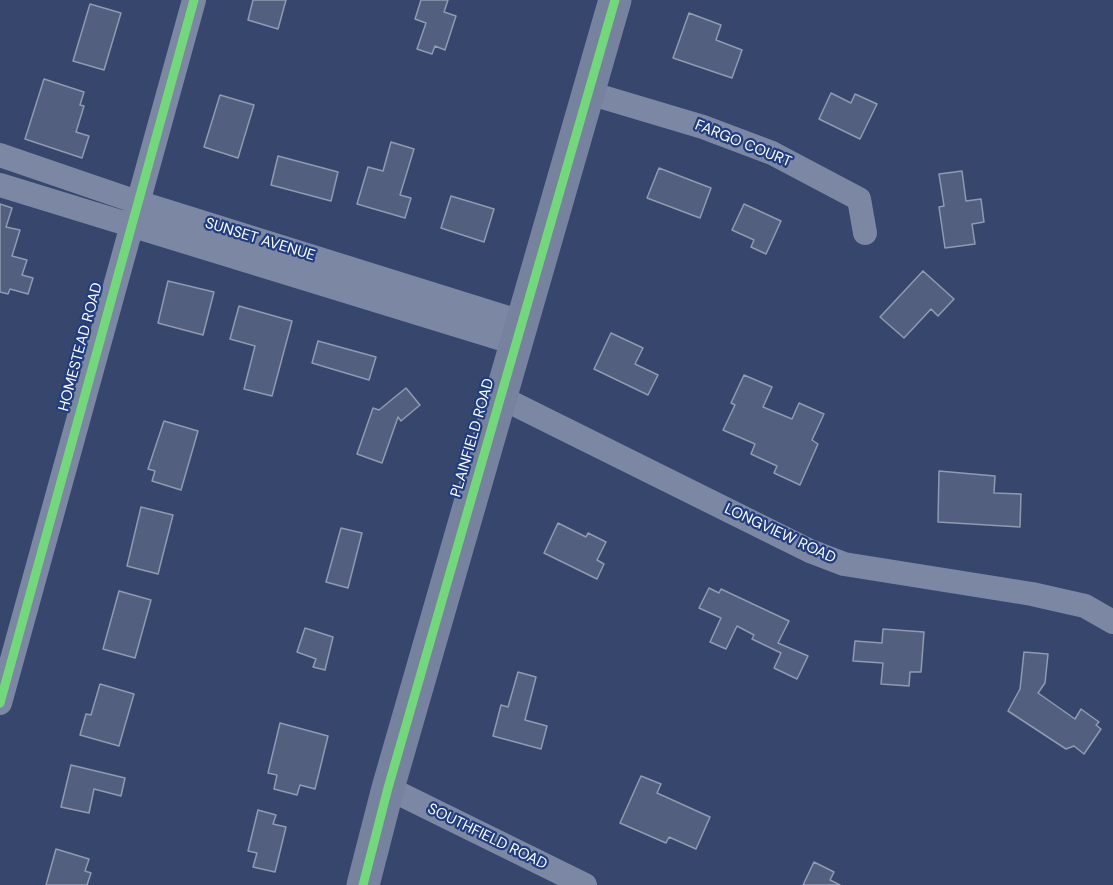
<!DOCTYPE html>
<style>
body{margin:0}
canvas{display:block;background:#36466d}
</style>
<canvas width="1113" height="885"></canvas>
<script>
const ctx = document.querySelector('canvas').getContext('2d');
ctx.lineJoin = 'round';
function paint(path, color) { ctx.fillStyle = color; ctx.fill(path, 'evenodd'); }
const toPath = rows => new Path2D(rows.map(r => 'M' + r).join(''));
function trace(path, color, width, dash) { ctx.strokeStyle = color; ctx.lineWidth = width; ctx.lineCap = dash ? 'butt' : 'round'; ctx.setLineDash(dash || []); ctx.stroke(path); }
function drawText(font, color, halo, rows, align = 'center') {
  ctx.font = font + ' "DM Sans",sans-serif'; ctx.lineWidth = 4.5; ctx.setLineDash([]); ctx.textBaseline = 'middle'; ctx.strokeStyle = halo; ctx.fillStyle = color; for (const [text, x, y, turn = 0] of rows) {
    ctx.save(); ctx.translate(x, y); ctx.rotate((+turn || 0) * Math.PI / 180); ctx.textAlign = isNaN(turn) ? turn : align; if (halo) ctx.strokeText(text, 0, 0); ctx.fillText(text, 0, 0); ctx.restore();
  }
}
const building = toPath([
 [253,0,286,0,278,29,248,20,253,0],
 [421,0,448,0,444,12,456,16,445,50,435,46,432,54,417,49,426,23,415,19,421,0],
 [90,4,121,13,104,70,73,61,90,4],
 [689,13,721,25,716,40,742,50,732,78,673,58,689,13],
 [44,79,84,92,80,105,84,106,76,132,89,136,82,158,25,139,44,79],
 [831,93,851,103,855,94,877,104,860,139,819,119,831,93],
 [220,95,254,105,238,158,204,147,220,95],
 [391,142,414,149,400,195,411,198,405,218,357,204,368,167,383,171,391,142],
 [278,156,338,172,331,201,271,185,278,156],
 [659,168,711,188,700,218,647,198,659,168],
 [962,171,966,201,981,199,984,222,972,224,975,244,945,248,939,207,944,206,939,174,962,171],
 [451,196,494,209,484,242,441,228,451,196],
 [0,204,12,208,6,227,20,230,12,256,27,260,22,275,33,278,28,294,10,289,8,294,0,292,0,204],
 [744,204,781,221,766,254,751,247,754,240,732,230,744,204],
 [923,271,954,299,938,316,931,309,904,338,880,317,923,271],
 [168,281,214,292,203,335,158,323,168,281],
 [239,306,292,321,272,396,244,389,255,346,230,339,239,306],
 [611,333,643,348,635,364,658,375,648,395,594,369,611,333],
 [318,341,376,357,369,380,312,363,318,341],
 [744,375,772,387,763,407,792,419,799,403,824,414,812,440,818,444,800,485,774,473,777,466,751,454,755,444,723,430,735,405,731,403,744,375],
 [406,388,420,405,401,421,398,417,382,463,357,454,373,408,379,410,406,388],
 [164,421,198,431,181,490,152,481,155,471,148,469,164,421],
 [939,471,995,476,994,493,1021,494,1020,527,938,522,939,471],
 [141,507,173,515,158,574,127,566,141,507],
 [558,523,586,537,588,533,606,542,597,560,604,564,597,579,544,553,558,523],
 [341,528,362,533,348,588,326,582,341,528],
 [709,588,719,593,721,589,789,621,778,643,808,656,797,679,774,668,781,653,752,639,754,635,737,626,726,649,710,642,721,618,699,608,709,588],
 [119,591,151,600,135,658,103,649,119,591],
 [305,628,333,637,325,670,313,667,316,659,297,652,305,628],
 [883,629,924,632,921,672,910,672,909,686,881,684,883,663,853,661,855,641,882,643,883,629],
 [1024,652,1048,654,1045,683,1038,693,1075,719,1081,709,1099,722,1096,725,1101,729,1084,754,1074,746,1066,749,1008,711,1020,689,1024,652],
 [518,672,536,677,525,720,547,726,541,749,493,736,501,705,508,707,518,672],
 [100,684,134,694,119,746,80,735,86,714,91,715,100,684],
 [280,723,328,736,315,789,300,785,297,795,274,789,277,775,268,773,280,723],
 [71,765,125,778,121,796,94,789,89,813,61,807,71,765],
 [641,776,661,784,657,793,710,817,696,849,669,837,666,843,620,823,641,776],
 [258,810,276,815,273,824,286,827,275,872,253,867,257,853,248,851,258,810],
 [56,849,89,859,85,871,91,873,87,885,46,885,56,849],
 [814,862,834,872,830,880,840,885,803,885,814,862]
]);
paint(building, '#525f7e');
trace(building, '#909ab1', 1.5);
trace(toPath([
 [589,93,703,127,772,153,859,199,865,233],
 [0,155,137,202,521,322],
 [0,185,515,343],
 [500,397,810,551,844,564,1032,594,1085,606,1113,622],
 [0,703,194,0],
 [388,788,585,885]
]), '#7c87a3', 24);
trace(toPath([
 [363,885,388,788,615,0]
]), '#77829f', 33);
trace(toPath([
 [0,703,194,0],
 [363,885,388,788,615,0]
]), '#71d979', 9);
drawText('15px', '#fff', '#203d83', [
 ["FARGO COURT",743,144,22],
 ["SUNSET AVENUE",260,240,17],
 ["HOMESTEAD ROAD",81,347,-75],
 ["PLAINFIELD ROAD",473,438,-74],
 ["LONGVIEW ROAD",780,534,25],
 ["SOUTHFIELD ROAD",487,837,26]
]);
</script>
